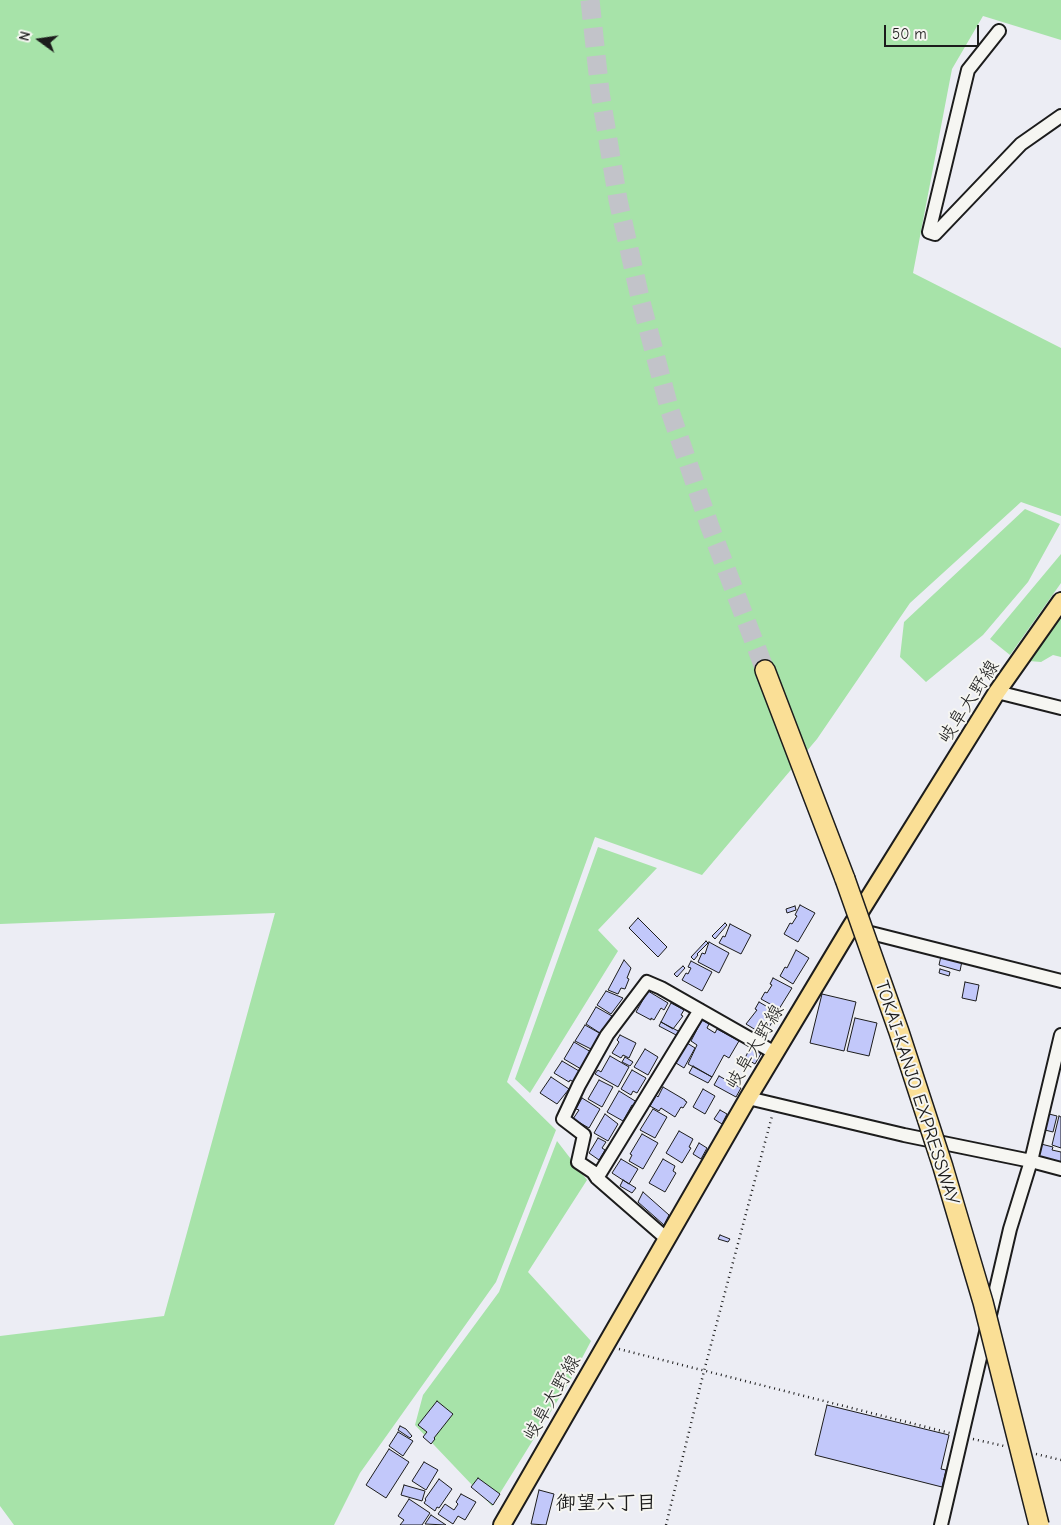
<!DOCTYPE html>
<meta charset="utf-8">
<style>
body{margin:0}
#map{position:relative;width:1061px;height:1525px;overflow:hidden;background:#ecedf4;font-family:"Comic Neue",sans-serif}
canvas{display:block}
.north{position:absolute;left:15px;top:15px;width:50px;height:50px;-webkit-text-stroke:4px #f6f6f2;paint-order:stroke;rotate:284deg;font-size:14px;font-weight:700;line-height:20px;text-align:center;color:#1c1c1c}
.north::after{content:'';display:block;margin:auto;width:18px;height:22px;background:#1c1c1c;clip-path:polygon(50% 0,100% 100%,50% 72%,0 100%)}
.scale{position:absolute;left:884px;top:25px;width:95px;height:22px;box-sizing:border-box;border:2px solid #1c1c1c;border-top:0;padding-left:6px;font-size:15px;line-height:18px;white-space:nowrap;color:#1c1c1c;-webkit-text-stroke:4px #f6f6f2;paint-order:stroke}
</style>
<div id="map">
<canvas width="1061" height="1525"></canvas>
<div class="north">N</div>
<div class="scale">50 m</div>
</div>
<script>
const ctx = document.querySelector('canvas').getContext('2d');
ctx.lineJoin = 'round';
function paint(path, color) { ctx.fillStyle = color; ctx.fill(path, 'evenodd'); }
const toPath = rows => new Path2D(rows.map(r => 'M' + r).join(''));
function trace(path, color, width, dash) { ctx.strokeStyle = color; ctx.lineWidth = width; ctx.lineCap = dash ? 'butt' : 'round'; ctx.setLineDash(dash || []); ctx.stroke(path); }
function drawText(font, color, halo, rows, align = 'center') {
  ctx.font = font + ' "Comic Neue","Klee One",sans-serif'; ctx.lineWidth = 4; ctx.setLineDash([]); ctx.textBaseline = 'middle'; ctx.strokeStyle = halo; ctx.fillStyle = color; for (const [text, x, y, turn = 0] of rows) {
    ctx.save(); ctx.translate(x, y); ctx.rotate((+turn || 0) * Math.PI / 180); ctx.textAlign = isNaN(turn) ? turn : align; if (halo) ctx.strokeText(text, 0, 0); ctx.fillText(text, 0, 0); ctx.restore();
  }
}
paint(toPath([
 [0,0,1061,0,1061,40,983,16,952,69,913,273,1061,348,1061,516,1021,502,910,603,817,739,702,875,595,837,507,1082,556,1130,496,1282,360,1473,334,1525,14,1525,0,1506,0,1336,164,1316,275,913,0,924],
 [1025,509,1060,524,1028,582,983,635,926,682,900,657,904,622],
 [1061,554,1061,583,1010,655,990,639],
 [1061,615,1061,657,1053,655,1041,662,1029,661],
 [598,847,657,868,598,930,618,951,530,1093,515,1079],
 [557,1141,587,1180,528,1272,591,1341,571,1379,492,1506,415,1425,423,1395,499,1292]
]), '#a7e3a9');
const building = toPath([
 [800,905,815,913,798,942,784,934,790,923,792,924,797,916,795,915,800,905],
 [795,906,796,910,787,913,786,909,795,906],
 [638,918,667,947,658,957,629,928,638,918],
 [725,923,727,925,715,939,712,936,725,923],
 [730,924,751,935,741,954,719,943,723,936,725,937,730,924],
 [706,941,708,943,697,954,698,955,694,960,691,957,706,941],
 [709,942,729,953,719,973,698,962,702,953,705,954,709,942],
 [796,950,809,958,793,984,780,976,785,967,787,968,796,950],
 [941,956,962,961,960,971,939,965,941,956],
 [624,960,631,968,627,978,629,979,625,989,621,988,618,994,608,990,624,960],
 [691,961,712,972,702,991,682,980,686,973,688,974,691,968,688,967,691,961],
 [683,966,685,968,677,977,674,974,683,966],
 [940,969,950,972,949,976,939,973,940,969],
 [773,978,792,988,779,1009,761,999,765,992,767,993,772,985,770,984,773,978],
 [965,982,979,985,976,1001,962,998,965,982],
 [606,991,623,998,611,1014,597,1005,606,991],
 [648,991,668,1003,664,1010,661,1008,654,1020,651,1018,651,1020,636,1012,648,991],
 [822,994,856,1002,844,1051,810,1043,822,994],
 [759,1002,778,1013,764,1035,746,1024,757,1010,755,1009,759,1002],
 [671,1003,684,1010,681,1015,683,1016,673,1029,661,1022,671,1003],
 [596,1007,612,1016,605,1029,603,1028,600,1033,586,1024,596,1007],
 [855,1018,877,1023,869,1056,847,1051,855,1018],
 [702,1020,709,1024,707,1028,715,1033,717,1029,739,1041,729,1058,724,1055,712,1077,688,1064,697,1045,691,1041,702,1020],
 [661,1022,680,1032,678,1036,659,1026,661,1022],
 [585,1025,601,1034,593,1050,575,1041,585,1025],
 [620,1035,636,1043,629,1058,623,1055,621,1058,612,1053,619,1042,617,1040,620,1035],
 [574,1042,591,1052,581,1069,564,1059,574,1042],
 [687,1043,695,1048,684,1068,676,1063,687,1043],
 [754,1047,762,1052,755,1064,745,1058,749,1050,751,1051,754,1047],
 [645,1049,658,1057,648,1075,634,1067,645,1049],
 [610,1056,629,1067,618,1087,595,1074,598,1070,601,1072,610,1056],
 [625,1057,633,1062,630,1066,622,1062,625,1057],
 [562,1061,579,1071,574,1082,570,1080,569,1082,554,1073,562,1061],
 [693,1066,712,1077,708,1083,689,1073,693,1066],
 [632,1070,646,1078,637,1093,633,1091,631,1095,621,1089,632,1070],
 [719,1076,741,1088,736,1097,714,1085,719,1076],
 [551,1077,569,1089,557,1104,540,1093,551,1077],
 [599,1080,613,1087,602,1107,588,1099,599,1080],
 [663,1087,685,1100,685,1101,687,1102,683,1108,681,1107,675,1117,661,1108,659,1111,650,1106,656,1095,658,1097,663,1087],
 [703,1089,715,1096,705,1114,693,1107,703,1089],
 [619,1091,640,1104,638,1108,632,1105,623,1121,607,1112,619,1091],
 [582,1098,600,1109,589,1128,573,1119,579,1110,576,1109,582,1098],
 [653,1109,667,1117,655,1138,640,1130,653,1109],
 [720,1110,727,1114,722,1124,714,1119,720,1110],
 [605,1114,618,1124,608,1141,594,1133,605,1114],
 [1049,1114,1057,1116,1053,1132,1045,1130,1049,1114],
 [1059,1116,1061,1117,1061,1148,1052,1145,1059,1116],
 [679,1131,693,1139,689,1147,691,1148,682,1163,666,1153,679,1131],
 [642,1134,658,1143,643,1169,629,1161,632,1155,630,1154,642,1134],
 [598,1138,606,1142,602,1148,605,1150,599,1160,589,1153,598,1138],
 [699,1143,707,1148,701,1159,693,1154,699,1143],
 [1041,1144,1053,1147,1052,1150,1061,1152,1061,1164,1038,1158,1041,1144],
 [621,1159,638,1169,629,1184,612,1173,621,1159],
 [663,1159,675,1166,673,1171,676,1173,665,1192,649,1183,663,1159],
 [623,1180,636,1188,632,1193,620,1186,623,1180],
 [643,1192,669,1215,664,1225,638,1202,643,1192],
 [720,1235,730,1239,728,1242,718,1239,720,1235],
 [437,1401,453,1414,434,1438,435,1439,431,1444,423,1437,427,1432,418,1425,437,1401],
 [827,1405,949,1435,941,1469,946,1470,942,1487,815,1455,827,1405],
 [400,1426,406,1429,412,1436,410,1438,398,1430,400,1426],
 [398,1432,413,1441,403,1456,389,1446,398,1432],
 [389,1449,409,1462,386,1498,366,1485,389,1449],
 [424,1462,438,1470,426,1490,412,1481,424,1462],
 [478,1478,500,1494,493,1505,471,1487,478,1478],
 [439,1479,452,1489,439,1508,437,1507,435,1511,424,1503,426,1500,425,1499,439,1479],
 [404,1485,425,1491,422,1501,401,1495,404,1485],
 [539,1490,554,1494,546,1525,531,1524,539,1490],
 [461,1494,476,1502,465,1520,458,1516,453,1524,438,1514,445,1504,454,1510,458,1504,456,1502,461,1494],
 [409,1499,430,1513,422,1525,400,1525,404,1520,398,1516,409,1499],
 [431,1515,446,1525,425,1524,431,1515]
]);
paint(building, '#c2c8fa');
trace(building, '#1c1c1c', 1);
trace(toPath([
 [590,0,600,92,618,200,641,302,670,411,710,527,765,670]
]), '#c2c3c9', 19, [19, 9]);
const minor = toPath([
 [999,31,968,70,929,232,935,234,1021,144,1061,116],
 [997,692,1061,708],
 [859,930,1061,981],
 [748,1098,904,1135,1031,1161,1061,1169],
 [597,1178,700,1010],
 [667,1239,597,1178,593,1172,578,1162,584,1135,563,1119,579,1085,607,1035,647,982,661,988,775,1053],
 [941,1525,1010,1229,1031,1161,1061,1035]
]);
const major = toPath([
 [502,1525,748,1098,850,928,997,692,1061,601]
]);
const highway = toPath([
 [765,670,845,879]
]);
trace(minor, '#1c1c1c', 16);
trace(major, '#1c1c1c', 20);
trace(highway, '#1c1c1c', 22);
trace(toPath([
 [619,1349,950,1433],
 [973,1439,1004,1446],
 [1036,1454,1061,1460],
 [666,1525,704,1371,772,1116]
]), '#1c1c1c', 2.5, [1, 4]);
trace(minor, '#f6f6f2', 12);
trace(major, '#fadf96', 16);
trace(highway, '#fadf96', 19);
const highwayBridge = toPath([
 [845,879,899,1032,943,1167,983,1302,1039,1525]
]);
trace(highwayBridge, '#1c1c1c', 22, []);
trace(highwayBridge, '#fadf96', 19);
drawText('19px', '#1c1c1c', '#f6f6f2', [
 ["岐阜大野線",969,702,-57],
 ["岐阜大野線",755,1047,-59],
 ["TOKAI-KANJO EXPRESSWAY",917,1093,72],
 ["岐阜大野線",552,1398,-60]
]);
drawText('bold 20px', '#1c1c1c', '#f6f6f2', [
 ["御望六丁目",606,1503]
]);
</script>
